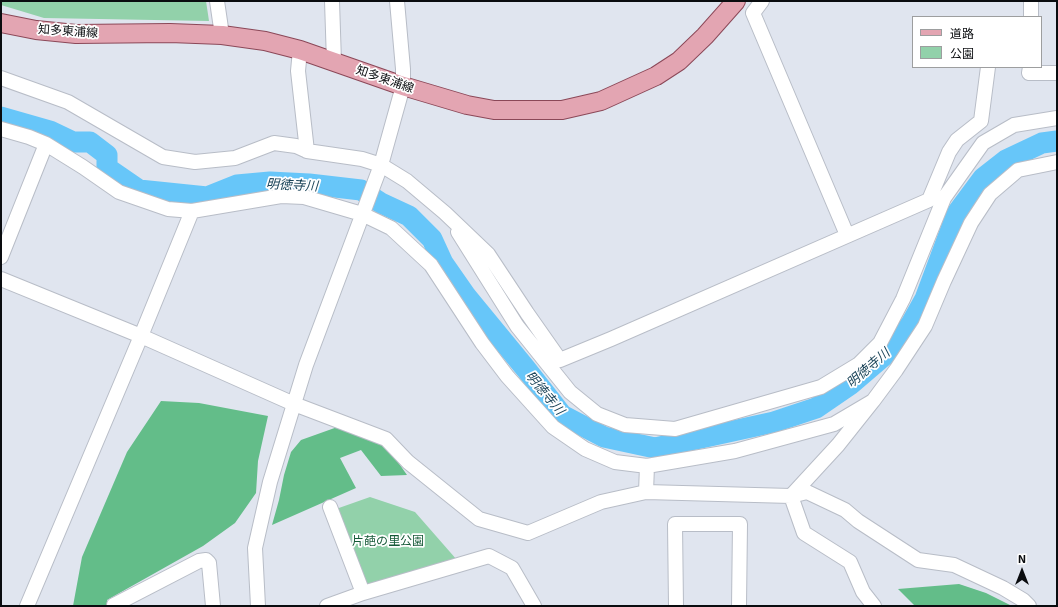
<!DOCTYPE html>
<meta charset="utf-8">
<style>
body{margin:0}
#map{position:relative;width:1058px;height:607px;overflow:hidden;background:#e0e5ef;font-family:"Exo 2","Noto Sans JP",sans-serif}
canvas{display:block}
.frame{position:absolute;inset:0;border:2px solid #0a0c0f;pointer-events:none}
.legend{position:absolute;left:912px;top:16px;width:130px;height:52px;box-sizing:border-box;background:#fff;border:1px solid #9d9e9f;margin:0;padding:5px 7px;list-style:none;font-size:12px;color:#0a0c0f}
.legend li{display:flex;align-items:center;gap:8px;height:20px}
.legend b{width:20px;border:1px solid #9d9e9f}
.north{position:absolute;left:1002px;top:551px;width:40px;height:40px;-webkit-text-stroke:3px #fff;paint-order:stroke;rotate:0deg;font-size:11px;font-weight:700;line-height:16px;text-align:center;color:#0a0c0f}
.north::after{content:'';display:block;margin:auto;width:14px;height:18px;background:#0a0c0f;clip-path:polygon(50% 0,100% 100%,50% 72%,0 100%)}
</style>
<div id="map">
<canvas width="1058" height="607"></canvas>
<div class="frame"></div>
<ul class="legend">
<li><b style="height:5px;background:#e3a5b2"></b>道路</li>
<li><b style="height:11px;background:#92d1aa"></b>公園</li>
</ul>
<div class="north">N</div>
</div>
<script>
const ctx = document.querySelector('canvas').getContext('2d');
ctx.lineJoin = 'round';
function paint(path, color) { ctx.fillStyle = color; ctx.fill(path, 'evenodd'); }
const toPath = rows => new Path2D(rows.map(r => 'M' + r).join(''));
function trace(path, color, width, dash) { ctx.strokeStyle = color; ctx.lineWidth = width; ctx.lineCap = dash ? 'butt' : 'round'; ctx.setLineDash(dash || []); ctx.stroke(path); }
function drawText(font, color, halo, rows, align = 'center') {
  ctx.font = font + ' "Exo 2","Noto Sans JP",sans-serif'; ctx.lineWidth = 3.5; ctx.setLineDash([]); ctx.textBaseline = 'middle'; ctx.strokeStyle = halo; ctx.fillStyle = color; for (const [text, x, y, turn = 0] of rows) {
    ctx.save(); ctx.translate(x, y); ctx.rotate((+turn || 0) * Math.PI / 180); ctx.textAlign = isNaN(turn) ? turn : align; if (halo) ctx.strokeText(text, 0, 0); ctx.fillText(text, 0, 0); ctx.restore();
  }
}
paint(toPath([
 [1,1,206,1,209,21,44,18,1,5],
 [370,497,415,512,457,560,368,586,336,509]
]), '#92d1aa');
paint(toPath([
 [161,401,199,403,268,416,258,461,256,493,235,523,203,546,107,600,108,606,73,606,82,557,127,452],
 [343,425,386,445,407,475,381,476,361,450,340,458,356,488,272,525,279,500,284,475,291,452,301,440],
 [959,584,986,593,1012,606,915,606,898,589]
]), '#63bd89');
trace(toPath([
 [1,117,50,131,73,142,90,142,107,155,107,168,139,190,207,197,237,185,270,182,309,184,361,190,381,203,409,216,432,239,443,263,466,296,526,369,562,415,604,437,655,448,774,422,816,408,851,384,886,354,911,324,925,299,957,213,983,178,1006,160,1042,143,1057,141]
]), '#67c6f9', 21);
const minor = toPath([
 [217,1,222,35],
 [332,1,334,62],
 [762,1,753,13,847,235],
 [1031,17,1031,1],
 [300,50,298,71,307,151,362,159,381,165,407,181,445,213,488,254,527,313,560,360,611,339,929,200,949,152,957,140,981,121,988,67],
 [1030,67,1029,73,1057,73],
 [1,78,68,102,163,157,195,162,235,158,274,143,296,146,307,151],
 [1,129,29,137,46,144,83,167,119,192,168,209,192,211,281,196,304,197,362,214,391,228,431,265,482,343,507,376,553,427,585,449,615,462,647,466,735,451,834,424,873,401],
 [458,232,517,326,570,392,597,414,625,425,675,429,821,387,859,364,880,343,903,299,944,198,983,143,1014,125,1057,118],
 [1,257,46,144],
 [1,279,141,336,294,404,386,439,408,462,479,519,528,533,601,502,646,492],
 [647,466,646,492,791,496,807,492,845,510,858,521,918,560,954,565,1003,588,1023,600,1029,606],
 [791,496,838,445,873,401,896,370,925,326,944,281,971,223,990,194,1018,170,1057,162],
 [791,496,804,533,850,562,863,592,874,606],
 [330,507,363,593],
 [27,606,141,336,192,211],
 [114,606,114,605,199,561,206,560,209,563,213,606],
 [258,606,255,548,270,482,306,365,381,165,403,86,403,69,397,1],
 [327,606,363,593,489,556,512,568,534,606],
 [676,606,675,524,740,524,739,606]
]);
const major = toPath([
 [1,23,36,30,76,34,170,33,222,35,265,41,300,50,403,86,467,105,494,110,562,110,601,101,656,76,679,61,705,36,736,1]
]);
trace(minor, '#b8bdc7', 16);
trace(major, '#8b4858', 20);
trace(minor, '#fff', 14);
trace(major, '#e3a5b2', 18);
drawText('12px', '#0a0c0f', '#fff', [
 ["知多東浦線",68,31,4],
 ["知多東浦線",385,79,19]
]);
drawText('12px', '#165a38', '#fff', [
 ["片葩の里公園",388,541]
]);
drawText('italic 13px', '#1b4459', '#fff', [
 ["明徳寺川",292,185,3],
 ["明徳寺川",868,368,-41],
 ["明徳寺川",545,393,50]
]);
</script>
